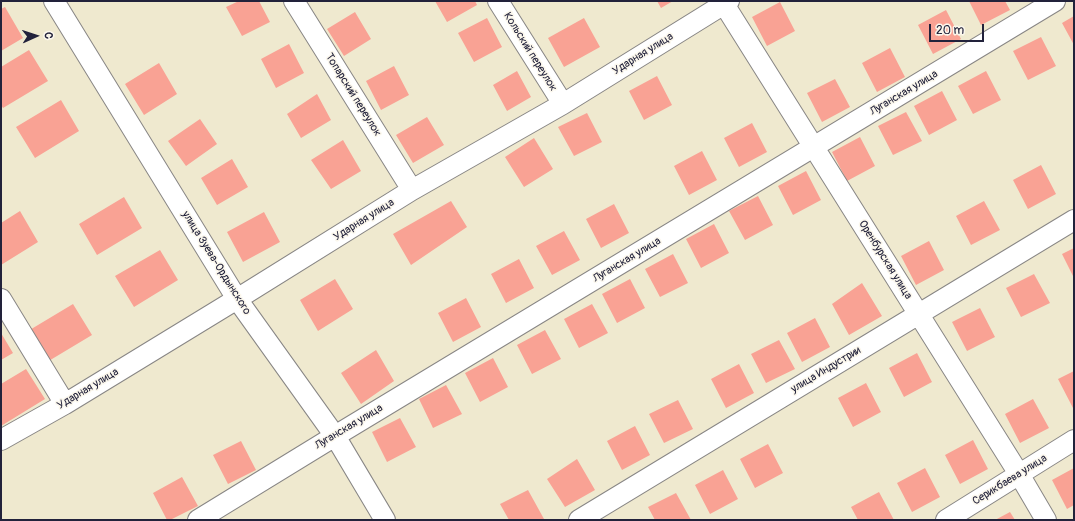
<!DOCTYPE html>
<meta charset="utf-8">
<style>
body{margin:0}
#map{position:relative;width:1075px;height:521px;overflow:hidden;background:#efe9cf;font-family:Pangolin,sans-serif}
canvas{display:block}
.frame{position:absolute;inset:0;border:2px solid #22223b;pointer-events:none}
.north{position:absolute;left:16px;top:16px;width:40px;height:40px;-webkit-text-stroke:3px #fbf7ec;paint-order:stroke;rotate:87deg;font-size:11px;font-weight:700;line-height:16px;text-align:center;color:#22223b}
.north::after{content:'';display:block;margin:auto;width:14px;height:18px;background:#22223b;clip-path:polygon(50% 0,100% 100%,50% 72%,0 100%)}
.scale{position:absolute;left:929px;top:24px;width:55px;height:18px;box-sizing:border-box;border:2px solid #22223b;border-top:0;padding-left:5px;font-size:12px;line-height:14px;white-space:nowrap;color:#22223b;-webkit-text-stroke:3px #fbf7ec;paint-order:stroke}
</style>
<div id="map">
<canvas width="1075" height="521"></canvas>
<div class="frame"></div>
<div class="north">С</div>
<div class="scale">20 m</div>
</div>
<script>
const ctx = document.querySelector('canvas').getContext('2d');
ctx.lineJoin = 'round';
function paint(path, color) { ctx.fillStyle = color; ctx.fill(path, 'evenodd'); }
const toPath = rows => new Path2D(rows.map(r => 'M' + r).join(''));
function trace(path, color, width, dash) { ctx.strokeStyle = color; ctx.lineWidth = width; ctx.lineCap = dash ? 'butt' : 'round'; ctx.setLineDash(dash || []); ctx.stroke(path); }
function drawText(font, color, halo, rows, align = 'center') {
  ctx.font = font + ' Pangolin,sans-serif'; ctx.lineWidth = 3; ctx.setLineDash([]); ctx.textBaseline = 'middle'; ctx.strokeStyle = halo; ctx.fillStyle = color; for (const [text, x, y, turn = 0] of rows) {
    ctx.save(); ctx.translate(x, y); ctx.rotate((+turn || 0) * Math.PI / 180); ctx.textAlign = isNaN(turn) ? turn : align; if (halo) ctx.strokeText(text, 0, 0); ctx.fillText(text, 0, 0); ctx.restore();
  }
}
paint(toPath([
 [239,1,259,1,270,22,242,36,226,7],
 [435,1,475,1,477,5,447,22],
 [657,1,673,1,661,8],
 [969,1,1005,1,1010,10,981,25],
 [780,2,795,31,767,46,752,17],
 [5,7,23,38,1,51,1,9],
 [946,10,961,39,933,54,918,25],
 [355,12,371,39,344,56,327,29],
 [1074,16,1074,45,1062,23],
 [487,18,502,47,474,62,458,33],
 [584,18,600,47,564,67,548,38],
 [1041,37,1056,66,1028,80,1013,51],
 [289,44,304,73,276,88,261,59],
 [890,48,905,77,877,92,862,63],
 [29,50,48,81,3,108,1,105,1,67],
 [159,63,177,94,144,115,125,84],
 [394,66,409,95,381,110,366,81],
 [517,71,531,97,507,111,493,85],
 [986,71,1001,100,973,114,958,86],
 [657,76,672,105,644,120,629,91],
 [835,79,850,107,822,122,807,93],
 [942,91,957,120,929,135,914,106],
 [317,94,331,120,301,138,287,114],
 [61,100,79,131,35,158,16,127],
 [906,112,922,141,893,155,878,126],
 [587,113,602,142,574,156,558,127],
 [427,117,444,145,413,163,396,135],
 [200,119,217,144,186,166,168,141],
 [752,123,767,152,739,167,724,138],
 [860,137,875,166,847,181,832,152],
 [534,138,553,169,524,187,505,157],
 [343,140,361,171,331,189,311,160],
 [702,151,717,180,689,195,674,166],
 [232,159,248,187,217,205,201,178],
 [1041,165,1056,194,1028,209,1013,180],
 [806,171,821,200,793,215,778,186],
 [758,196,773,225,745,240,729,211],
 [124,197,142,228,97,255,79,224],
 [451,201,467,227,411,265,393,234],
 [984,201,1000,230,971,245,956,216],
 [614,204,629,233,601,248,586,219],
 [20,211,38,242,1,265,1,223],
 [264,212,280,242,243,262,227,232],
 [714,224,729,253,701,268,686,239],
 [564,231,580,260,552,275,536,246],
 [929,241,944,270,916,285,901,256],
 [1074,248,1074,278,1062,254],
 [160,250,178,280,134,307,115,276],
 [673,254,688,283,660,297,645,269],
 [519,259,534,288,506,303,491,274],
 [1034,274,1050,303,1021,317,1006,288],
 [335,279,353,309,318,331,300,300],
 [630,279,645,308,617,323,602,294],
 [862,283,882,316,849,335,832,304],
 [466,298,481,327,453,342,438,313],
 [73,304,92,335,47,362,28,331],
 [592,304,608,333,579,348,564,319],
 [980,308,995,337,967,351,952,322],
 [815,318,830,347,802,362,787,333],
 [545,330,561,359,532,374,517,345],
 [1,333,13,353,1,360],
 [779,340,795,369,766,383,751,354],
 [376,350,394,381,361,404,341,373],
 [917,353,932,382,904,397,889,368],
 [493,358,508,387,480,402,465,373],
 [739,364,754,393,726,408,711,379],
 [26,369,45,399,1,426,1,384],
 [1074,371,1074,407,1073,408,1058,379],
 [866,383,881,412,853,427,838,398],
 [446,385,462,414,433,428,419,399],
 [1033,399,1049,428,1020,443,1005,414],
 [678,400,693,429,664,443,649,414],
 [400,418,416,447,387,462,372,432],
 [635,426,650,455,622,470,607,441],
 [973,440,988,469,960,484,945,455],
 [241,441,256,470,228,484,213,455],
 [768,444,783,473,755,488,740,459],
 [577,459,595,490,565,507,547,479],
 [925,468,940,497,912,512,897,483],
 [1074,468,1074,505,1067,509,1052,480],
 [723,470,738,499,710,514,695,485],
 [182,477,198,506,170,520,167,520,153,493],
 [528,490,544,519,541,520,509,520,500,504],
 [879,492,894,520,858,520,851,507],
 [676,493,691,520,655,520,648,507],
 [1010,512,1015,520,995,520]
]), '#f9a294');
const minor = toPath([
 [54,1,237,299,335,436,385,520],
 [294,1,412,190],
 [498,1,563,104],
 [722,1,1019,474,1046,520],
 [1,299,65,404],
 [1,440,65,404,237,299,412,190,563,104,729,1],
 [198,520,335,436,1055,1],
 [579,520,1074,220],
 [946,520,1074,440]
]);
trace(minor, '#888685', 22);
trace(minor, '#fff', 20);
drawText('11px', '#22223b', '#fbf7ec', [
 ["Кольский переулок",530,52,58],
 ["Ударная улица",643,54,-32],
 ["Луганская улица",904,93,-31],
 ["Топарский переулок",353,95,58],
 ["Ударная улица",364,220,-32],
 ["Луганская улица",627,260,-31],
 ["Оренбурская улица",885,260,58],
 ["улица Зуева-Ордынского",216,263,58],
 ["улица Индустрии",826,370,-31],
 ["Ударная улица",88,389,-31],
 ["Луганская улица",349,427,-31],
 ["Серикбаева улица",1010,480,-32]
]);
</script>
